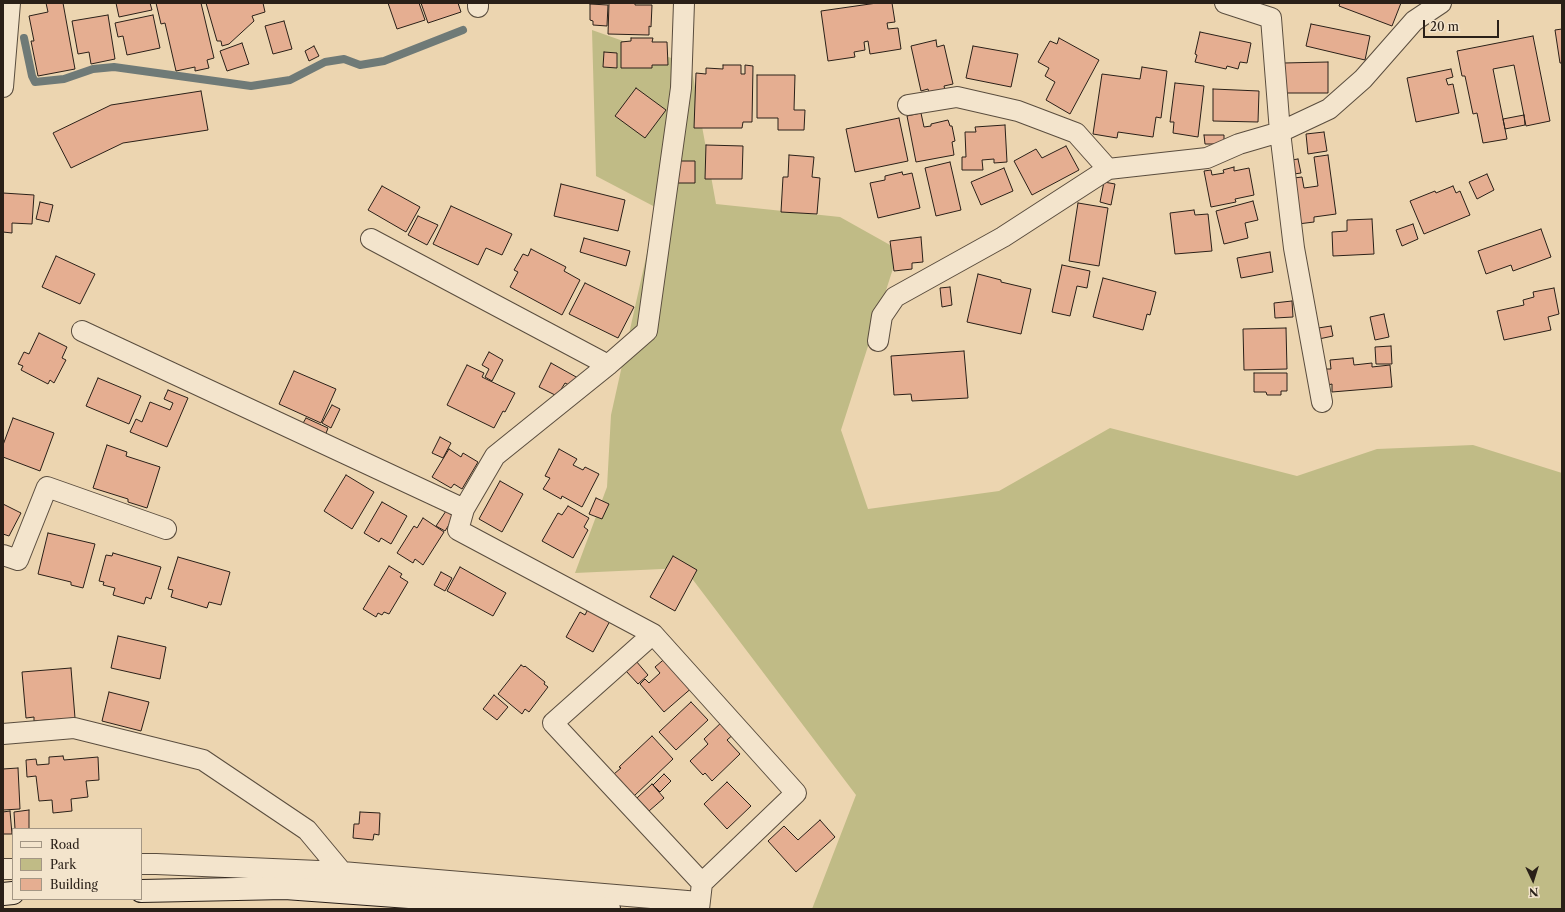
<!DOCTYPE html>
<style>
body{margin:0}
#map{position:relative;width:1565px;height:912px;overflow:hidden;background:#ecd5b0;font-family:"Libre Caslon Text",serif}
canvas{display:block}
.frame{position:absolute;inset:0;border:4px solid #2a2018;pointer-events:none}
.legend{position:absolute;left:12px;top:828px;width:130px;height:72px;box-sizing:border-box;background:#f3e4cc;border:1px solid #a39684;margin:0;padding:5px 7px;list-style:none;font-size:12px;color:#2a2018}
.legend li{display:flex;align-items:center;gap:8px;height:20px}
.legend b{width:20px;border:1px solid #a39684}
.north{position:absolute;left:1513px;top:860px;width:40px;height:40px;-webkit-text-stroke:3px #f3e4cc;paint-order:stroke;rotate:176deg;font-size:11px;font-weight:700;line-height:16px;text-align:center;color:#2a2018}
.north::after{content:'';display:block;margin:auto;width:14px;height:18px;background:#2a2018;clip-path:polygon(50% 0,100% 100%,50% 72%,0 100%)}
.scale{position:absolute;left:1423px;top:20px;width:76px;height:18px;box-sizing:border-box;border:2px solid #2a2018;border-top:0;padding-left:5px;font-size:12px;line-height:14px;white-space:nowrap;color:#2a2018;-webkit-text-stroke:3px #f3e4cc;paint-order:stroke}
</style>
<div id="map">
<canvas width="1565" height="912"></canvas>
<div class="frame"></div>
<ul class="legend">
<li><b style="height:5px;background:#f3e4cc"></b>Road</li>
<li><b style="height:11px;background:#c0bb86"></b>Park</li>
<li><b style="height:11px;background:#e5ae91"></b>Building</li>
</ul>
<div class="north">N</div>
<div class="scale">20 m</div>
</div>
<script>
const ctx = document.querySelector('canvas').getContext('2d');
ctx.lineJoin = 'round';
function paint(path, color) { ctx.fillStyle = color; ctx.fill(path, 'evenodd'); }
const toPath = rows => new Path2D(rows.map(r => 'M' + r).join(''));
function trace(path, color, width, dash) { ctx.strokeStyle = color; ctx.lineWidth = width; ctx.lineCap = dash ? 'butt' : 'round'; ctx.setLineDash(dash || []); ctx.stroke(path); }
paint(toPath([
 [592,30,691,65,716,204,840,217,899,250,841,430,868,509,999,491,1110,428,1297,476,1377,449,1473,445,1562,473,1562,909,812,909,856,795,684,568,575,573,607,487,611,415,657,208,596,176]
]), '#c0bb86');
trace(toPath([
 [24,38,32,76,35,82,64,79,93,69,114,67,251,86,290,80,325,62,344,59,360,65,384,61,463,30]
]), '#6f7a77', 8);
const building = toPath([
 [46,3,63,3,75,69,38,76,31,41,34,41,29,16,48,12,46,3],
 [116,3,150,3,152,10,119,17,116,3],
 [156,3,201,3,214,58,207,60,209,68,195,71,195,67,176,71,165,23,161,24,156,3],
 [206,3,263,3,265,12,252,16,254,21,229,44,222,46,221,41,217,41,206,3],
 [388,3,419,3,425,20,397,29,388,3],
 [421,3,458,3,461,12,428,23,421,3],
 [609,3,635,3,635,5,652,5,651,27,649,26,649,35,608,34,609,3],
 [877,3,892,3,895,22,887,23,888,29,898,28,901,49,870,54,868,41,864,42,865,50,854,52,855,57,828,61,821,11,877,3],
 [1340,3,1401,3,1392,26,1339,6,1340,3],
 [590,4,608,5,607,26,593,25,593,21,590,20,590,4],
 [108,15,115,59,91,64,89,52,78,54,72,21,108,15],
 [153,15,160,48,127,55,123,36,118,37,115,23,153,15],
 [284,21,292,49,273,54,265,26,284,21],
 [1311,24,1370,36,1365,60,1306,46,1311,24],
 [1562,29,1562,63,1560,63,1555,30,1562,29],
 [1200,32,1251,43,1247,63,1240,62,1238,69,1227,66,1226,69,1195,62,1197,55,1195,54,1200,32],
 [1533,36,1550,121,1526,126,1514,65,1493,69,1507,139,1483,143,1477,113,1473,114,1465,76,1462,76,1457,51,1533,36],
 [631,38,653,38,652,42,667,42,668,65,652,65,652,68,621,68,621,42,631,41,631,38],
 [1059,38,1099,60,1070,114,1046,100,1055,82,1045,76,1049,68,1038,62,1050,41,1057,44,1059,38],
 [936,40,937,47,944,45,953,84,944,86,945,90,929,93,928,89,921,91,911,46,936,40],
 [242,43,249,64,227,71,220,51,242,43],
 [314,46,319,56,309,61,305,51,314,46],
 [973,46,1018,54,1011,87,966,78,973,46],
 [604,52,617,53,617,68,603,67,604,52],
 [1328,62,1328,93,1285,93,1284,63,1328,62],
 [723,65,741,65,741,74,745,74,745,65,753,66,752,122,743,122,742,128,694,128,696,73,706,74,706,68,723,69,723,65],
 [1142,67,1167,71,1161,118,1156,117,1153,137,1118,132,1117,138,1093,134,1102,74,1140,79,1142,67],
 [1451,69,1453,77,1446,79,1448,85,1453,84,1459,113,1416,122,1407,78,1451,69],
 [757,75,795,75,794,110,805,110,804,130,778,130,778,118,757,118,757,75],
 [1175,83,1204,86,1198,137,1173,133,1174,122,1170,122,1175,83],
 [636,88,666,110,645,138,615,116,636,88],
 [1213,89,1259,91,1258,122,1213,121,1213,89],
 [201,91,208,130,123,143,71,168,53,133,111,105,201,91],
 [921,113,924,127,931,126,931,124,948,120,950,126,952,126,955,141,952,142,954,155,916,162,907,116,921,113],
 [1524,115,1525,125,1505,129,1503,119,1524,115],
 [899,118,908,161,855,172,846,129,899,118],
 [1005,125,1007,162,994,163,994,159,982,160,983,170,962,170,962,157,966,157,965,132,976,132,975,127,1005,125],
 [1324,132,1327,151,1308,154,1306,134,1324,132],
 [1204,135,1224,135,1224,144,1205,144,1204,135],
 [706,145,743,146,742,179,705,179,706,145],
 [1066,146,1079,170,1032,195,1014,161,1036,149,1042,158,1066,146],
 [789,155,814,157,812,177,820,178,817,214,781,212,783,177,788,177,789,155],
 [1328,155,1336,214,1314,217,1314,222,1298,224,1286,179,1302,177,1304,188,1318,186,1314,157,1328,155],
 [1298,159,1301,173,1287,175,1285,161,1298,159],
 [677,161,695,161,695,183,677,183,677,161],
 [950,162,961,210,936,216,925,168,950,162],
 [1234,167,1234,171,1249,168,1254,195,1235,199,1236,202,1211,207,1204,171,1211,170,1212,175,1224,173,1223,170,1234,167],
 [1004,168,1013,191,981,205,971,182,1004,168],
 [902,172,903,175,912,173,920,208,878,218,870,183,885,180,885,176,902,172],
 [1487,174,1494,190,1477,199,1469,182,1487,174],
 [1104,182,1115,184,1111,205,1100,202,1104,182],
 [561,184,625,200,618,231,554,216,561,184],
 [382,186,420,207,406,232,368,210,382,186],
 [1453,186,1456,193,1460,191,1470,215,1424,234,1410,201,1435,191,1436,193,1453,186],
 [3,193,34,195,32,224,12,223,12,233,3,232,3,193],
 [1253,201,1258,220,1245,223,1248,238,1224,244,1216,211,1253,201],
 [40,202,53,205,49,222,36,219,40,202],
 [1078,203,1108,208,1099,266,1069,261,1078,203],
 [451,206,512,234,502,255,486,248,478,265,433,244,451,206],
 [1194,210,1195,215,1208,214,1212,251,1175,254,1170,213,1194,210],
 [418,216,438,225,427,245,408,235,418,216],
 [1372,219,1374,254,1333,256,1332,232,1347,231,1347,220,1372,219],
 [1413,224,1418,239,1402,246,1396,230,1413,224],
 [1541,229,1551,257,1513,271,1511,265,1486,274,1478,251,1541,229],
 [921,237,923,262,912,263,912,269,894,271,890,241,921,237],
 [584,238,630,251,626,266,580,252,584,238],
 [531,249,566,267,564,271,580,280,562,315,510,287,518,272,514,270,523,254,528,256,531,249],
 [1270,252,1273,272,1241,278,1237,258,1270,252],
 [56,256,95,274,80,304,42,287,56,256],
 [1062,265,1090,271,1087,288,1077,286,1070,316,1052,312,1062,265],
 [978,274,1001,280,1001,282,1031,289,1021,334,967,322,978,274],
 [1103,278,1156,292,1150,315,1147,314,1143,330,1093,317,1103,278],
 [585,283,634,307,618,338,569,314,585,283],
 [950,287,952,305,942,307,940,288,950,287],
 [1554,288,1559,314,1548,317,1551,330,1504,340,1497,311,1524,305,1523,300,1534,297,1533,292,1554,288],
 [1292,301,1293,317,1275,318,1274,303,1292,301],
 [1384,314,1389,337,1375,340,1370,317,1384,314],
 [1331,326,1333,336,1314,340,1312,329,1331,326],
 [1286,328,1287,369,1244,370,1243,329,1286,328],
 [39,333,67,347,62,358,66,360,54,383,50,380,48,384,21,370,23,366,18,364,24,352,29,354,39,333],
 [1391,346,1392,364,1376,364,1375,347,1391,346],
 [964,351,968,398,912,401,911,394,894,395,891,356,964,351],
 [489,352,503,360,492,381,485,377,489,369,482,365,489,352],
 [1353,358,1354,365,1372,363,1372,367,1390,365,1392,387,1332,392,1332,384,1328,385,1326,369,1331,369,1330,360,1353,358],
 [551,363,578,378,573,387,565,383,557,396,539,387,551,363],
 [467,365,484,373,482,377,515,393,505,412,503,411,494,428,447,405,467,365],
 [294,371,336,389,321,423,279,404,294,371],
 [1254,373,1287,373,1287,391,1281,391,1281,395,1267,395,1266,392,1254,392,1254,373],
 [98,378,141,396,129,424,86,406,98,378],
 [168,390,188,398,167,447,130,432,136,419,142,422,150,402,170,410,173,403,164,399,168,390],
 [332,405,340,409,331,428,322,423,332,405],
 [13,418,54,433,40,471,3,457,3,445,13,418],
 [306,418,328,428,325,436,302,425,306,418],
 [440,437,451,443,443,458,432,453,440,437],
 [107,445,127,452,126,456,160,467,147,508,128,502,128,499,93,488,107,445],
 [449,449,461,457,463,453,478,462,462,489,454,484,451,488,432,477,449,449],
 [559,449,577,459,573,465,583,470,585,467,599,474,582,507,562,496,561,499,543,489,550,478,545,476,559,449],
 [346,475,374,492,352,529,324,511,346,475],
 [500,481,523,494,502,532,479,519,500,481],
 [596,498,609,504,602,519,589,514,596,498],
 [382,502,407,516,391,544,381,538,379,542,364,533,382,502],
 [3,504,21,513,9,536,3,534,3,504],
 [568,506,589,518,584,527,588,530,573,558,542,541,558,513,562,515,568,506],
 [446,511,454,517,445,531,436,526,446,511],
 [423,518,444,532,423,565,415,559,413,563,397,553,414,526,417,528,423,518],
 [48,533,95,544,83,588,71,585,71,582,38,574,48,533],
 [113,553,161,567,151,599,146,597,144,604,113,595,115,588,103,585,104,582,99,581,106,555,112,556,113,553],
 [673,556,697,570,675,611,650,597,673,556],
 [178,557,230,572,221,605,209,602,207,608,171,597,173,590,168,589,178,557],
 [389,566,402,574,400,577,408,582,389,614,384,612,382,615,378,613,376,617,363,609,389,566],
 [460,567,506,593,493,616,447,591,460,567],
 [441,572,452,578,445,591,434,585,441,572],
 [588,609,610,621,593,652,566,637,580,612,585,615,588,609],
 [118,636,166,647,160,679,111,668,118,636],
 [668,656,694,686,664,712,640,684,645,679,649,683,660,673,655,667,668,656],
 [636,661,648,675,638,684,626,671,636,661],
 [521,665,524,667,525,666,545,682,544,684,548,687,529,712,525,709,522,714,498,694,521,665],
 [71,668,75,718,34,721,34,717,26,718,22,672,71,668],
 [109,692,149,702,141,731,102,721,109,692],
 [494,695,508,707,497,720,483,709,494,695],
 [691,702,708,720,676,750,659,732,691,702],
 [725,719,736,732,727,740,740,754,712,781,705,773,703,775,690,761,708,744,704,739,725,719],
 [652,736,673,759,634,796,614,774,621,768,619,767,652,736],
 [63,756,64,760,98,757,99,780,86,781,88,797,71,799,72,811,53,813,52,800,39,801,36,776,27,777,26,760,36,759,37,765,49,764,49,757,63,756],
 [18,768,20,809,3,810,3,769,18,768],
 [664,774,671,781,660,792,653,785,664,774],
 [727,782,751,806,727,829,704,804,727,782],
 [652,784,664,798,649,811,637,798,652,784],
 [29,810,29,829,15,829,14,812,29,810],
 [10,811,12,834,3,834,3,812,10,811],
 [360,812,380,813,379,835,374,834,373,840,353,838,354,824,359,824,360,812],
 [820,820,835,837,796,872,768,841,784,826,798,840,820,820]
]);
paint(building, '#e5ae91');
trace(building, '#2a2018', 1);
const street = toPath([
 [478,3,478,7],
 [684,3,681,88,647,331,608,365,495,456,464,509,458,530,653,634,796,793,702,883,699,909],
 [1225,3,1271,18,1280,132,1294,248,1322,402],
 [3,87,10,3],
 [908,105,957,97,1018,111,1076,133,1108,169],
 [371,239,608,365],
 [82,331,464,509],
 [878,341,882,316,895,297,1003,237,1108,169,1207,158,1239,144,1280,132,1329,109,1363,79,1414,21,1441,3],
 [3,555,18,560,47,487,166,529],
 [653,634,553,723,702,883],
 [3,734,74,728,203,760,307,830,342,872],
 [141,864,156,864,342,872,699,902],
 [3,869,13,869]
]);
const secondary = toPath([
 [141,891,285,888,423,898,589,906,609,909],
 [3,894,13,893]
]);
trace(street, '#5a4d3e', 22);
trace(secondary, '#2a2018', 24);
trace(street, '#f3e4cc', 20);
trace(secondary, '#f3e4cc', 22);
</script>
